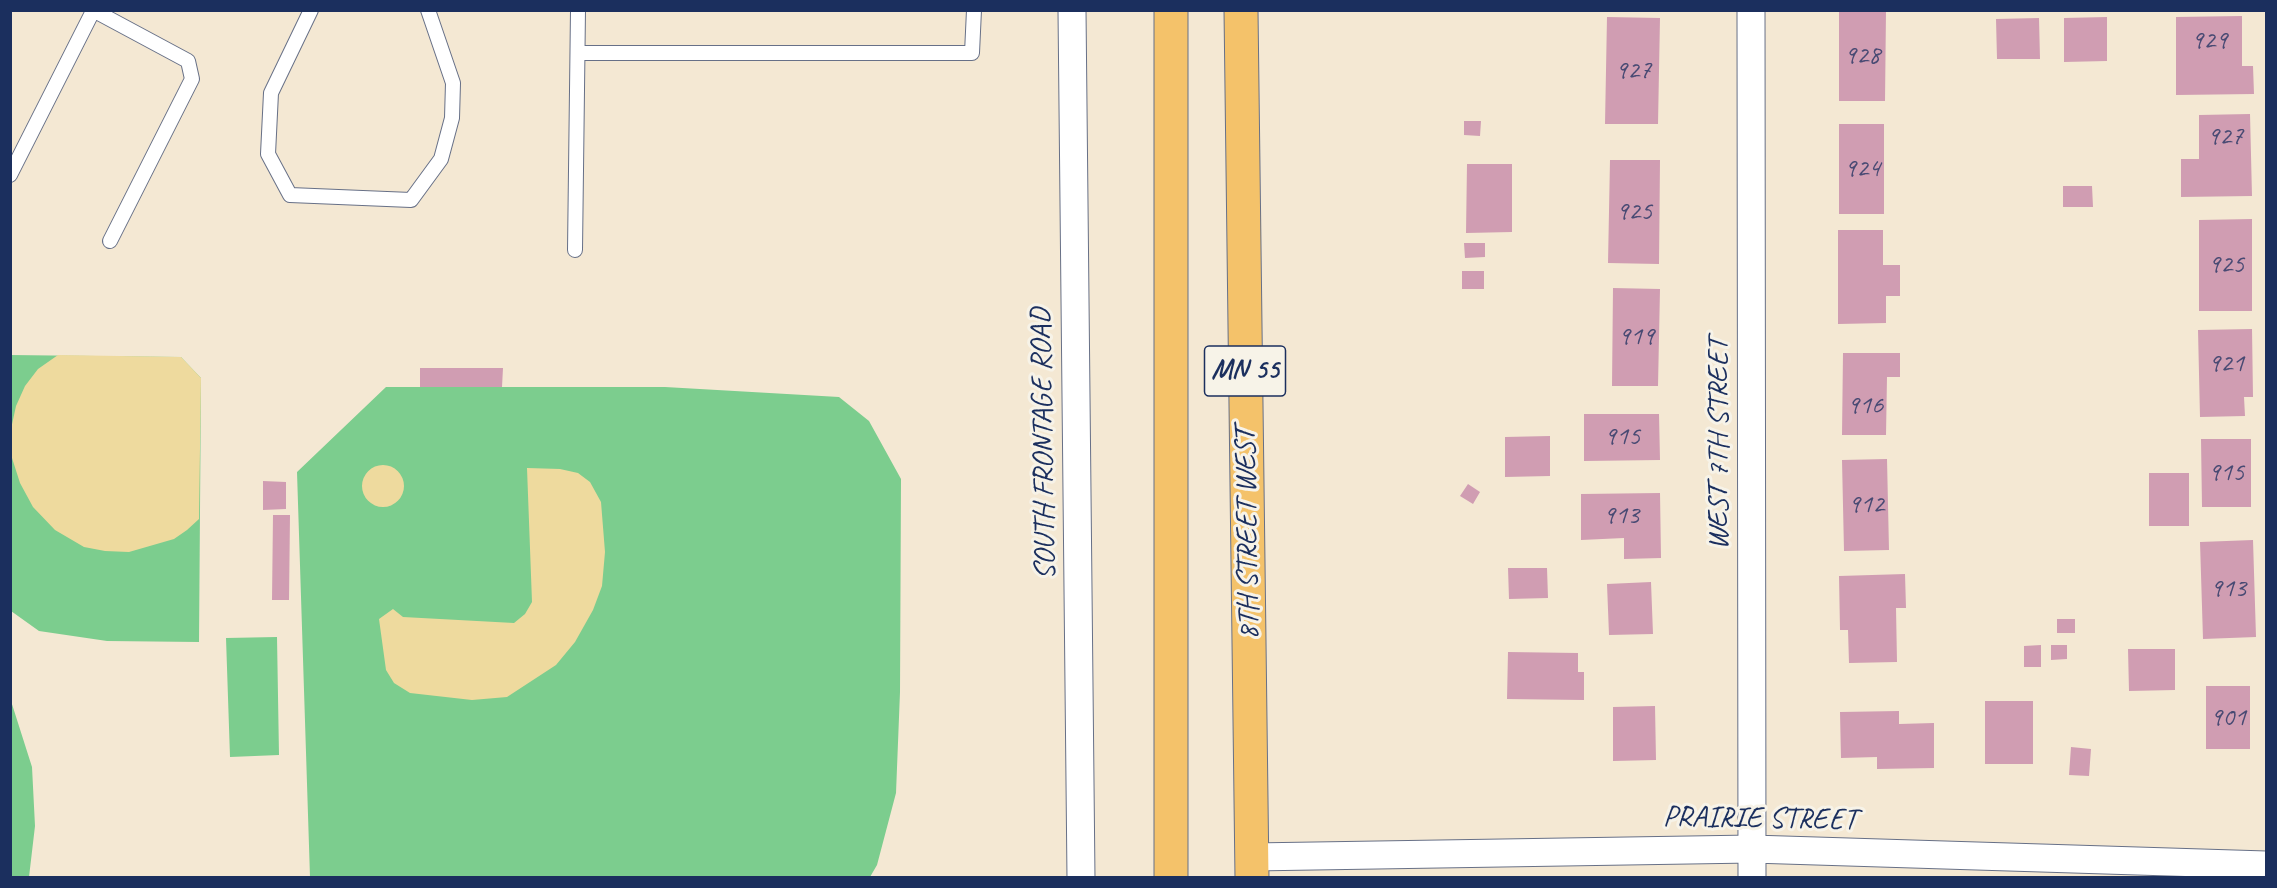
<!DOCTYPE html>
<style>
body{margin:0}
#map{position:relative;width:2277px;height:888px;overflow:hidden;background:#f4e8d3;font-family:Caveat,sans-serif}
canvas{display:block}
.frame{position:absolute;inset:0;border:12px solid #1b2f5e;pointer-events:none}
</style>
<div id="map">
<canvas width="2277" height="888"></canvas>
<div class="frame"></div>
</div>
<script>
const ctx = document.querySelector('canvas').getContext('2d');
ctx.lineJoin = 'round';
function paint(path, color) { ctx.fillStyle = color; ctx.fill(path, 'evenodd'); }
const toPath = rows => new Path2D(rows.map(r => 'M' + r).join(''));
function trace(path, color, width, dash) { ctx.strokeStyle = color; ctx.lineWidth = width; ctx.lineCap = dash ? 'butt' : 'round'; ctx.setLineDash(dash || []); ctx.stroke(path); }
function drawText(font, color, halo, rows, align = 'center') {
  ctx.font = font + ' Caveat,sans-serif'; ctx.lineWidth = 6; ctx.setLineDash([]); ctx.textBaseline = 'middle'; ctx.strokeStyle = halo; ctx.fillStyle = color; for (const [text, x, y, turn = 0] of rows) {
    ctx.save(); ctx.translate(x, y); ctx.rotate((+turn || 0) * Math.PI / 180); ctx.textAlign = isNaN(turn) ? turn : align; if (halo) ctx.strokeText(text, 0, 0); ctx.fillText(text, 0, 0); ctx.restore();
  }
}
paint(toPath([
 [10,355,181,357,201,378,199,642,107,641,39,631,11,611],
 [386,387,665,387,839,397,869,421,901,479,900,692,896,793,877,865,870,877,310,877,297,472],
 [277,637,279,755,230,757,226,638],
 [11,701,32,767,35,826,29,877,11,877]
]), '#7ccd8e');
paint(toPath([
 [58,355,181,357,201,378,199,519,187,530,174,539,129,552,105,551,84,547,55,530,33,507,20,483,12,458,11,429,16,406,25,386,38,369],
 '362 486a21 21 0 1 1 42 0a21 21 0 1 1-42 0Z',
 [527,468,560,469,578,473,590,482,601,502,605,552,602,586,593,610,575,642,556,665,507,697,472,700,410,693,394,683,386,670,379,619,393,609,403,617,514,623,525,614,532,602]
]), '#eeda9e');
paint(toPath([
 [1839,10,1886,11,1885,101,1839,101],
 [2242,16,2242,66,2253,66,2254,94,2176,95,2176,17],
 [1607,17,1660,18,1658,124,1605,124],
 [2107,17,2107,61,2064,62,2064,18],
 [2039,18,2040,59,1997,59,1996,19],
 [2250,114,2252,196,2181,197,2181,159,2199,159,2199,115],
 [1464,121,1481,121,1480,136,1464,135],
 [1839,124,1884,124,1884,214,1839,214],
 [1610,160,1660,160,1659,264,1608,263],
 [1467,164,1512,164,1512,232,1466,233],
 [2063,186,2092,186,2093,207,2063,207],
 [2252,219,2252,311,2199,311,2199,220],
 [1838,230,1883,230,1883,265,1900,265,1900,296,1886,296,1886,323,1838,324],
 [1464,243,1485,243,1485,257,1465,258],
 [1462,271,1484,271,1484,289,1462,289],
 [1613,288,1660,289,1658,386,1612,386],
 [2252,329,2253,397,2244,397,2245,416,2200,417,2198,330],
 [1843,353,1900,353,1900,377,1887,377,1886,435,1842,435],
 [420,368,503,368,502,387,420,387],
 [1584,414,1659,414,1660,460,1584,461],
 [1550,436,1550,476,1505,477,1505,437],
 [2201,439,2251,439,2251,507,2202,507],
 [1887,459,1889,550,1844,551,1842,460],
 [2149,473,2189,473,2189,526,2149,526],
 [263,481,286,482,286,509,263,510],
 [1468,484,1480,492,1473,504,1460,496],
 [1660,493,1661,558,1624,559,1624,538,1581,540,1581,494],
 [273,515,290,515,289,600,272,600],
 [2253,540,2256,637,2203,639,2200,542],
 [1508,568,1547,568,1548,598,1509,599],
 [1905,574,1906,608,1896,608,1897,662,1849,663,1848,630,1840,630,1839,576],
 [1651,582,1653,634,1609,635,1607,584],
 [2057,619,2075,619,2075,633,2057,633],
 [2041,645,2041,667,2024,667,2024,646],
 [2051,645,2067,645,2067,659,2051,660],
 [2128,649,2175,649,2175,690,2129,691],
 [1508,652,1578,653,1578,672,1584,672,1584,700,1507,699],
 [2206,686,2250,686,2250,749,2206,749],
 [1985,701,2033,701,2033,764,1985,764],
 [1655,706,1656,760,1613,761,1613,707],
 [1899,711,1899,724,1934,723,1934,768,1877,769,1877,757,1841,758,1840,712],
 [2071,747,2091,749,2089,776,2069,775]
]), '#d09db2');
const lane = toPath([
 [93,10,188,61,192,79,110,241],
 [311,10,271,93,268,154,290,195,411,200,441,159,452,118,453,83,428,10],
 [578,53,972,53,974,10],
 [10,175,93,11],
 [575,250,578,10]
]);
const street = toPath([
 [1072,10,1081,878],
 [1751,10,1752,878],
 [1252,857,1752,849,2266,865]
]);
const highway = toPath([
 [1171,10,1171,878],
 [1241,10,1252,878]
]);
trace(lane, '#677087', 16);
trace(street, '#677087', 29);
trace(highway, '#677087', 35);
trace(lane, '#fff', 14);
trace(street, '#fff', 27);
trace(highway, '#f4c26a', 33);
drawText('27px', '#484a73', null, [
 ["929",2209,41],
 ["928",1862,56],
 ["927",1633,71],
 ["927",2225,137],
 ["924",1862,169],
 ["925",1634,212],
 ["925",2226,265],
 ["919",1636,337],
 ["921",2226,364],
 ["916",1865,406],
 ["915",1622,437],
 ["915",2226,473],
 ["912",1866,505],
 ["913",1621,516],
 ["913",2228,589],
 ["901",2228,718]
]);
for (const [x, y, w] of [
 [1245,371,81]
]) { const box = new Path2D(); box.roundRect(x - w / 2, y - 25, w, 50, 4.5); ctx.fillStyle = '#f7f3e8'; ctx.fill(box); trace(box, '#1b2f5e', 1.5); }
drawText('bold 28px', '#1b2f5e', null, [
 ["MN 55",1245,371]
]);
drawText('30px', '#1b2f5e', '#f7f3e8', [
 ["SOUTH FRONTAGE ROAD",1044,444,-91],
 ["WEST 7TH STREET",1719,444,-90],
 ["8TH STREET WEST",1248,534,-91],
 ["PRAIRIE STREET",1760,819,1]
]);
</script>
